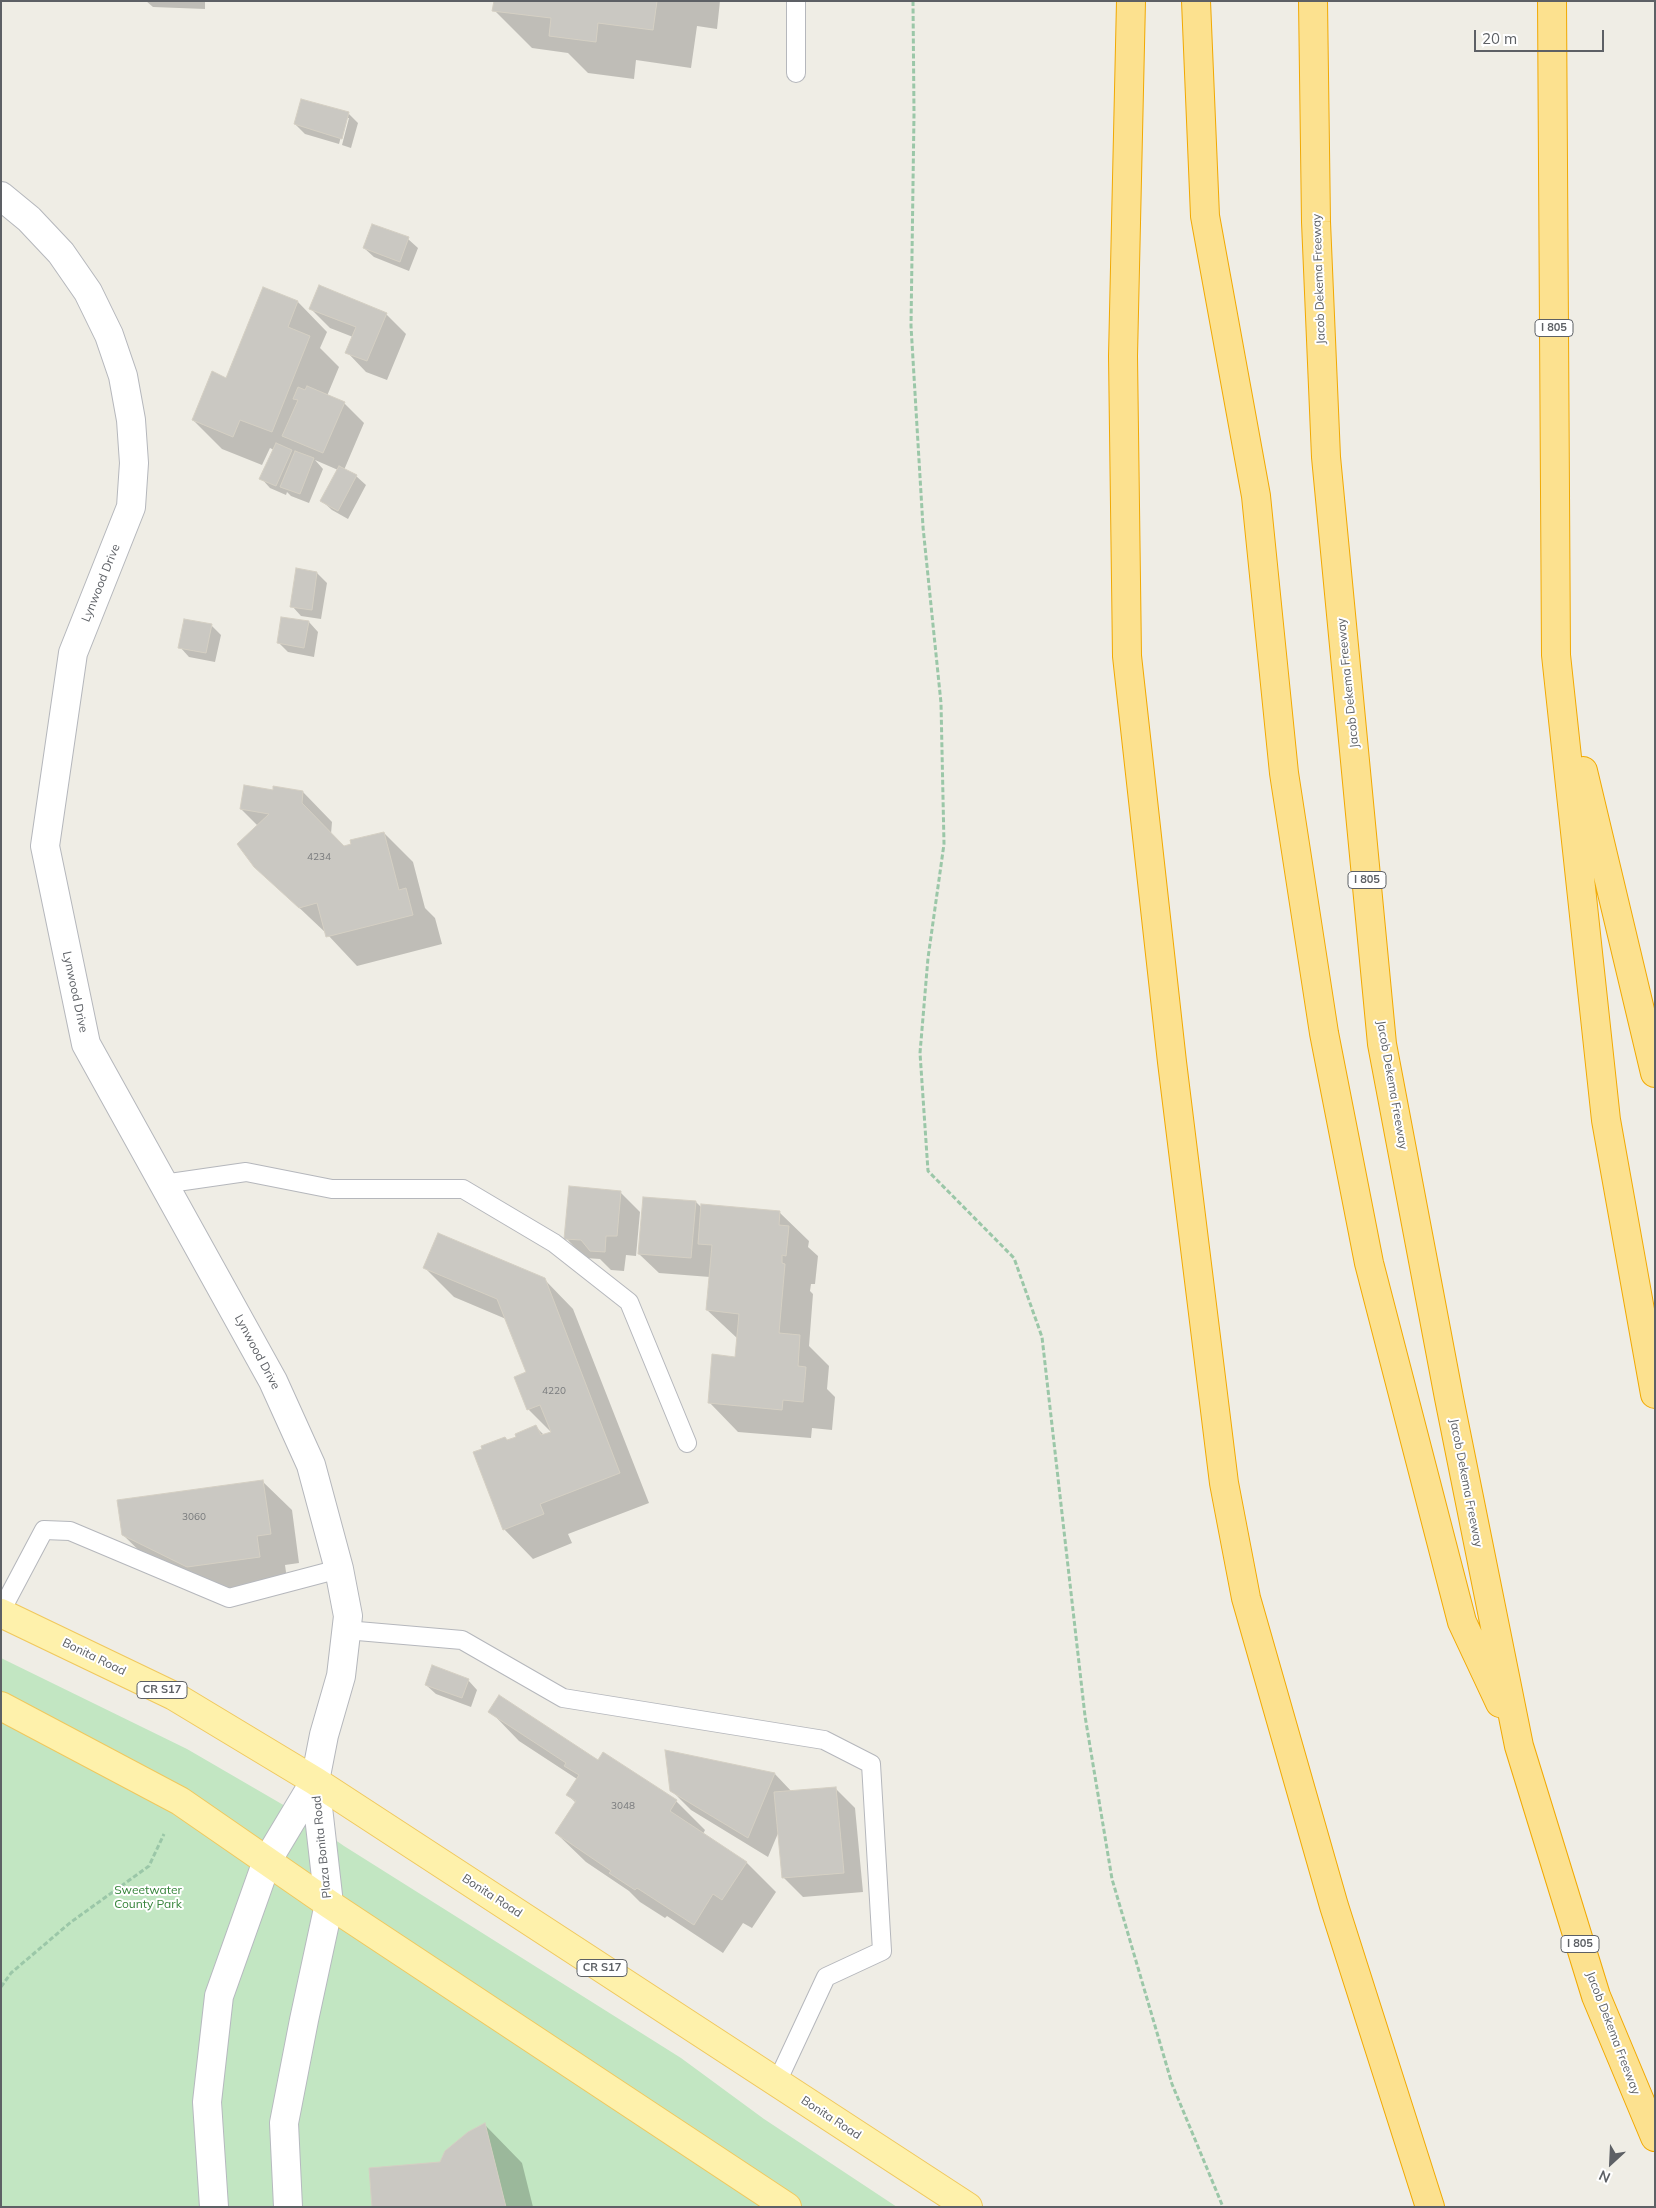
<!DOCTYPE html>
<style>
body{margin:0}
#map{position:relative;width:1656px;height:2208px;overflow:hidden;background:#efede5;font-family:Mulish,sans-serif}
canvas{display:block}
.frame{position:absolute;inset:0;border:2px solid #5d6065;pointer-events:none}
.north{position:absolute;left:1586px;top:2138px;width:50px;height:50px;-webkit-text-stroke:4px #fff;paint-order:stroke;rotate:205deg;font-size:14px;font-weight:700;line-height:20px;text-align:center;color:#5d6065}
.north::after{content:'';display:block;margin:auto;width:18px;height:22px;background:#5d6065;clip-path:polygon(50% 0,100% 100%,50% 72%,0 100%)}
.scale{position:absolute;left:1474px;top:30px;width:130px;height:22px;box-sizing:border-box;border:2px solid #5d6065;border-top:0;padding-left:6px;font-size:15px;line-height:18px;white-space:nowrap;color:#5d6065;-webkit-text-stroke:4px #fff;paint-order:stroke}
</style>
<div id="map">
<canvas width="1656" height="2208"></canvas>
<div class="frame"></div>
<div class="north">N</div>
<div class="scale">20 m</div>
</div>
<script>
const ctx = document.querySelector('canvas').getContext('2d');
ctx.lineJoin = 'round';
function paint(path, color) { ctx.fillStyle = color; ctx.fill(path, 'evenodd'); }
const toPath = rows => new Path2D(rows.map(r => 'M' + r).join(''));
function trace(path, color, width, dash) { ctx.strokeStyle = color; ctx.lineWidth = width; ctx.lineCap = dash ? 'butt' : 'round'; ctx.setLineDash(dash || []); ctx.stroke(path); }
function drawText(font, color, halo, rows, align = 'center') {
  ctx.font = font + ' Mulish,sans-serif'; ctx.lineWidth = 4; ctx.setLineDash([]); ctx.textBaseline = 'middle'; ctx.strokeStyle = halo; ctx.fillStyle = color; for (const [text, x, y, turn = 0] of rows) {
    ctx.save(); ctx.translate(x, y); ctx.rotate((+turn || 0) * Math.PI / 180); ctx.textAlign = isNaN(turn) ? turn : align; if (halo) ctx.strokeText(text, 0, 0); ctx.fillText(text, 0, 0); ctx.restore();
  }
}
paint(toPath([
 [1,1658,187,1749,292,1810,344,1846,681,2058,764,2119,897,2207,1,2207]
]), '#c2e6c2');
paint(toPath([
 [146,1,205,1,205,9,153,7],
 [495,1,720,1,717,29,697,26,691,68,636,60,634,79,588,73,568,53,532,48,494,10],
 [348,113,358,123,351,148,342,145,349,118,346,118,339,144,305,134,295,124],
 [408,239,418,248,409,271,374,257,364,248],
 [264,289,298,302,327,332,320,348,339,367,327,396,344,403,364,423,344,470,356,476,366,485,348,519,332,510,322,501,338,470,315,460,323,469,309,503,291,496,287,492,286,495,270,488,261,478,274,450,270,448,262,465,222,449,193,420,227,379],
 [310,308,386,314,406,334,387,380,366,372,347,352,353,337,330,328],
 [297,570,317,573,327,583,321,619,301,616,292,606],
 [309,622,318,632,314,657,288,652,278,642],
 [211,625,221,635,215,662,189,657,180,647],
 [274,791,303,792,332,822,331,834,344,848,384,833,413,862,425,908,435,918,442,944,357,966,327,934,255,866,258,826,241,809],
 [620,1192,640,1212,636,1256,626,1255,624,1271,611,1270,600,1259,585,1258,566,1238],
 [696,1202,702,1208,779,1212,809,1241,808,1247,818,1256,815,1284,811,1284,810,1291,813,1294,809,1346,829,1366,827,1389,835,1397,832,1430,812,1428,811,1438,738,1432,709,1402,736,1358,738,1339,707,1310,710,1277,659,1273,639,1254],
 [424,1267,544,1279,573,1309,649,1503,568,1534,572,1543,533,1559,504,1529,508,1441,536,1427,544,1435,552,1433,528,1409,516,1378,528,1373,506,1319,454,1297],
 [262,1481,292,1510,299,1563,285,1565,288,1586,217,1596,153,1564,123,1535],
 [468,1680,477,1690,471,1707,436,1694,426,1685],
 [490,1711,676,1801,705,1830,703,1834,747,1863,776,1892,752,1928,743,1923,723,1953,667,1916,665,1918,640,1902,629,1891,586,1862,556,1833,576,1803,567,1794,577,1779,519,1741],
 [667,1752,775,1774,792,1792,835,1788,855,1808,863,1892,803,1897,783,1877,779,1831,768,1857,691,1810,671,1790],
 [485,2125,522,2163,533,2207,373,2207,441,2164]
]), '#0003');
const building = toPath([
 [494,1,657,1,653,30,598,23,596,42,549,36,551,18,492,11,494,1],
 [301,99,349,112,342,139,294,124,301,99],
 [372,224,409,237,400,262,363,248,372,224],
 [319,285,387,313,367,361,345,353,356,327,309,309,319,285],
 [263,287,298,301,288,327,310,336,272,432,240,420,233,437,192,420,212,371,226,378,263,287],
 [307,386,345,402,323,453,282,436,298,400,293,399,298,387,305,390,307,386],
 [276,443,292,450,276,486,259,479,276,443],
 [295,451,314,458,300,494,280,487,295,451],
 [339,466,357,475,338,511,320,501,339,466],
 [296,568,317,572,312,610,290,607,296,568],
 [281,617,309,621,304,648,277,643,281,617],
 [184,619,212,624,206,653,178,648,184,619],
 [244,785,273,790,273,786,303,791,302,803,344,846,351,844,350,840,384,832,399,890,406,888,413,915,326,937,317,903,299,908,254,867,237,844,269,814,240,809,244,785],
 [569,1186,621,1191,617,1236,606,1236,605,1252,590,1251,581,1240,564,1239,569,1186],
 [643,1197,696,1201,691,1258,638,1254,643,1197],
 [701,1204,780,1211,779,1225,789,1226,786,1256,782,1255,782,1263,785,1264,779,1333,800,1335,798,1366,806,1367,803,1402,783,1400,782,1410,708,1403,712,1354,735,1357,739,1314,706,1310,712,1245,698,1244,701,1204],
 [438,1233,545,1278,620,1473,540,1504,544,1514,503,1530,473,1452,482,1449,481,1446,505,1437,507,1440,516,1437,515,1434,536,1425,541,1435,551,1432,540,1405,527,1410,514,1377,526,1372,497,1299,423,1268,438,1233],
 [263,1480,271,1534,257,1536,260,1557,187,1567,122,1535,117,1500,263,1480],
 [432,1665,469,1679,462,1698,425,1685,432,1665],
 [499,1695,598,1760,603,1752,677,1800,670,1811,747,1862,722,1900,713,1894,694,1925,637,1888,635,1890,609,1873,611,1871,555,1833,576,1801,566,1795,579,1775,564,1766,566,1763,488,1712,499,1695],
 [665,1750,775,1773,748,1838,670,1791,665,1750],
 [836,1787,844,1873,782,1878,774,1792,836,1787],
 [485,2123,506,2207,372,2207,369,2168,440,2162,445,2151,468,2132,485,2123]
]);
paint(building, '#cac8c2');
trace(building, '#d4cfc3', 1);
const lane = toPath([
 [796,73,796,1],
 [163,1184,246,1172,332,1189,463,1189,554,1243,629,1302,687,1443],
 [1,1611,44,1530,70,1531,229,1598,339,1569],
 [346,1630,462,1640,563,1698,824,1740,871,1764,882,1951,826,1977,777,2082]
]);
const street = toPath([
 [1,196,29,219,61,253,88,292,109,335,123,376,131,420,134,463,131,507,73,653,45,846,86,1044,273,1381,311,1465,339,1569,348,1616,341,1676,324,1735,315,1781]
]);
const secondary = toPath([
 [214,2207,207,2102,219,1996,267,1861,315,1781],
 [288,2207,284,2123,304,2020,329,1904,315,1781]
]);
const primary = toPath([
 [1,1613,174,1696,315,1781,968,2207],
 [1,1706,180,1801,329,1904,787,2207]
]);
const highway = toPath([
 [1131,1,1123,356,1127,656,1172,1062,1224,1483,1246,1598,1334,1906,1430,2207],
 [1196,1,1205,216,1256,496,1284,773,1324,1033,1369,1263,1462,1622,1500,1703],
 [1313,1,1316,222,1326,457,1382,1044,1449,1398,1519,1746,1596,1996,1655,2137],
 [1552,1,1556,655,1606,1120,1655,1394],
 [1583,771,1655,1073]
]);
trace(lane, '#b5b7bc', 20);
trace(street, '#b5b7bc', 30);
trace(secondary, '#b6b9bf', 30);
trace(primary, '#f0c85d', 30);
trace(highway, '#f1a903', 30);
trace(toPath([
 [913,1,914,114,911,326,923,527,941,703,944,844,928,958,920,1053,928,1171,1014,1258,1042,1337,1085,1716,1112,1879,1172,2084,1223,2207],
 [1,1987,11,1973,71,1922,149,1866,164,1834]
]), '#9bc7a8', 3, [5, 2.5]);
trace(lane, '#fff', 18);
trace(street, '#fff', 28);
trace(secondary, '#fff', 28);
trace(primary, '#fef1ab', 28);
trace(highway, '#fce18f', 28);
drawText('10px', '#787a7c', null, [
 ["4234",319,857],
 ["4220",554,1391],
 ["3060",194,1517],
 ["3048",623,1806]
]);
for (const [x, y, w] of [
 [1554,328,38],
 [1367,880,38],
 [162,1690,50],
 [1580,1944,38],
 [602,1968,50]
]) { const box = new Path2D(); box.roundRect(x - w / 2, y - 8.5, w, 17, 4); ctx.fillStyle = '#fff'; ctx.fill(box); trace(box, '#5d6065', 1); }
drawText('bold 11px', '#5d6065', null, [
 ["I 805",1554,328],
 ["I 805",1367,880],
 ["CR S17",162,1690],
 ["I 805",1580,1944],
 ["CR S17",602,1968]
]);
drawText('12px', '#5d6065', '#fff', [
 ["Jacob Dekema Freeway",1319,279,-92],
 ["Lynwood Drive",101,583,-68],
 ["Jacob Dekema Freeway",1348,683,-96],
 ["Lynwood Drive",75,992,78],
 ["Jacob Dekema Freeway",1392,1085,80],
 ["Lynwood Drive",257,1352,62],
 ["Jacob Dekema Freeway",1466,1483,79],
 ["Bonita Road",94,1657,26],
 ["Plaza Bonita Road",322,1847,-96],
 ["Bonita Road",492,1896,33],
 ["Jacob Dekema Freeway",1613,2033,69],
 ["Bonita Road",831,2118,33]
]);
drawText('12px', '#36843a', '#fff', [
 ["Sweetwater",148,1890],
 ["County Park",148,1904]
]);
</script>
